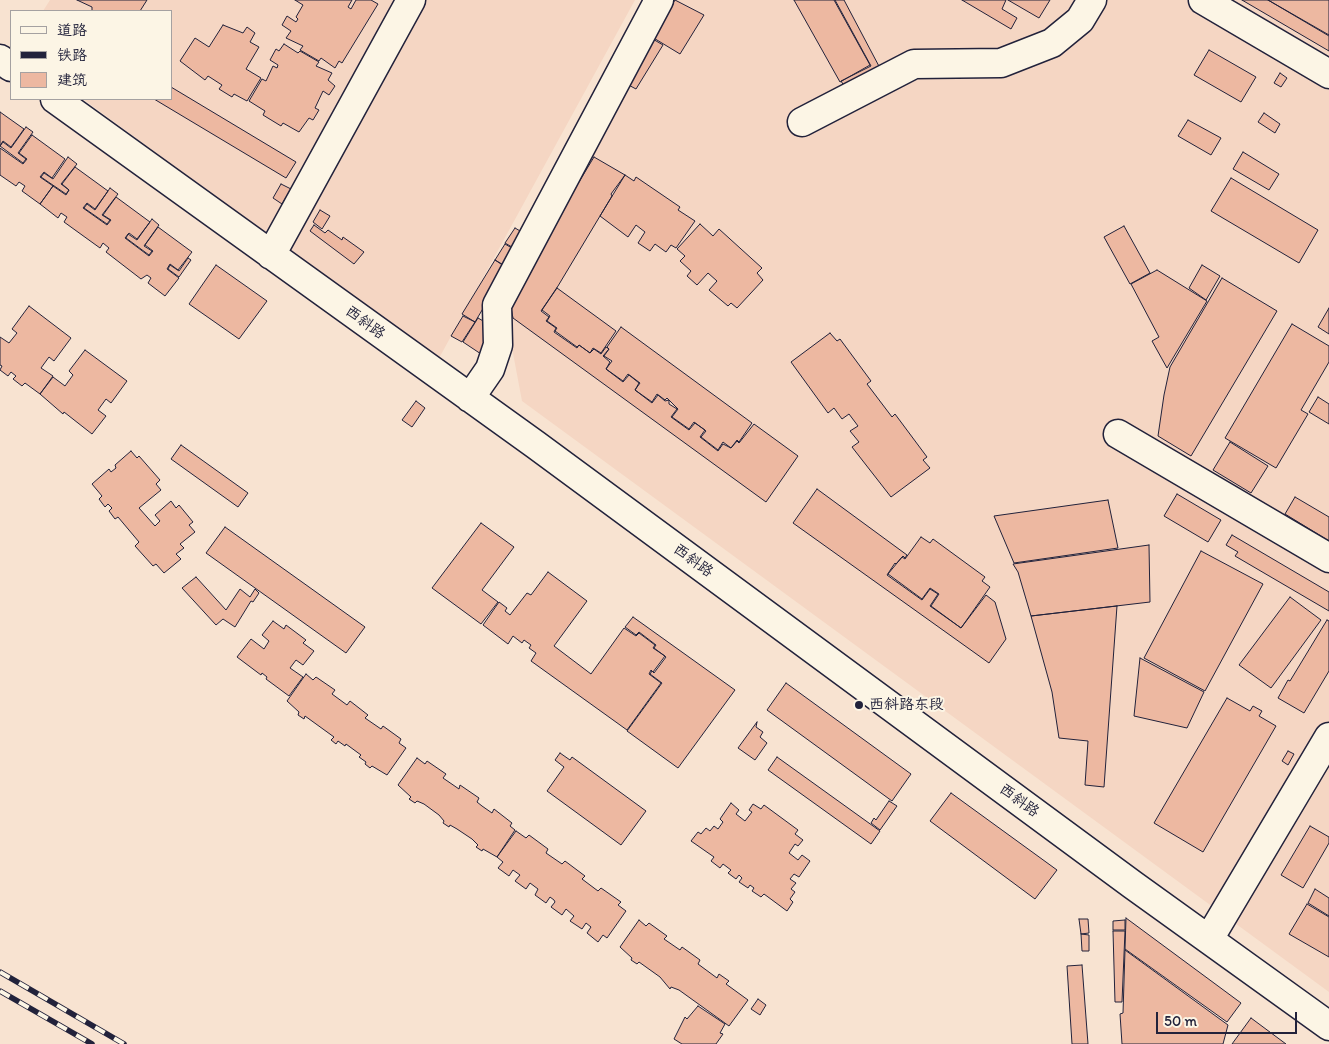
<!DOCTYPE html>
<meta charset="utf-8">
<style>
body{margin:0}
#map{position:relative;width:1329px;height:1044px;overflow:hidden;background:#f8e3d1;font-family:Itim,"LXGW WenKai TC",sans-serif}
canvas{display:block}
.legend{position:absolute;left:10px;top:10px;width:162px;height:90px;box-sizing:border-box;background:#fcf5e5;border:1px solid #a5a1a1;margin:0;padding:6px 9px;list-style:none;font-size:15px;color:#22223b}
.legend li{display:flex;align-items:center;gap:10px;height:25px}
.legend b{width:25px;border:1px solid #a5a1a1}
.scale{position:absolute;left:1156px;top:1012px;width:141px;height:22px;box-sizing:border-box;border:2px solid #22223b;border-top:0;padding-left:6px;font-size:15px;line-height:18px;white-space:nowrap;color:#22223b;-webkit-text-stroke:4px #fcf5e5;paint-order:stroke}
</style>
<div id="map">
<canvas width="1329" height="1044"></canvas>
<ul class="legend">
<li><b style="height:6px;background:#fcf5e5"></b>道路</li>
<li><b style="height:6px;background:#22223b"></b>铁路</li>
<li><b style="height:14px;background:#edb8a1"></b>建筑</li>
</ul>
<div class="scale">50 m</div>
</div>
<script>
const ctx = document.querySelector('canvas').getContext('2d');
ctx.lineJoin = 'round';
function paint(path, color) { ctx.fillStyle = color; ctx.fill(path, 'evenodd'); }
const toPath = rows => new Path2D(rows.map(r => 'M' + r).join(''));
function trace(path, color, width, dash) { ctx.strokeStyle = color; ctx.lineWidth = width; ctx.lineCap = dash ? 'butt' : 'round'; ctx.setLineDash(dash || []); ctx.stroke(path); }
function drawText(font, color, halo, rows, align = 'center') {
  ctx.font = font + ' Itim,"LXGW WenKai TC",sans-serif'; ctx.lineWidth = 4; ctx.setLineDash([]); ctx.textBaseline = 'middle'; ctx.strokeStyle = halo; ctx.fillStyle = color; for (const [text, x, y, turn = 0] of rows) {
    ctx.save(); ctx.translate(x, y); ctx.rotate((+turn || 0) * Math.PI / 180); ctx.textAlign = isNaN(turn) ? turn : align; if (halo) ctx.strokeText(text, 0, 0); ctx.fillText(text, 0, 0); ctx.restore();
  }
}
paint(toPath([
 [50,0,635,0,438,360,83,99,171,99,171,11,43,11],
 [669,0,1329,0,1329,992,522,401,503,300]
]), '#f5d6c3');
const building = toPath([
 [77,0,147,0,140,11,92,11,92,7,77,0],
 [295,0,352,0,348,7,351,9,356,0,371,0,378,4,342,63,339,61,335,68,321,58,319,61,300,50,303,46,286,38,291,31,282,25,287,16,296,22,298,19,296,17,303,5,295,0],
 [675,0,704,15,680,54,652,37,675,0],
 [794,0,834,0,870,65,840,82,794,0],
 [835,0,844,0,881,70,846,89,841,81,871,66,835,0],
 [962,0,1006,0,1002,9,1017,18,1011,29,962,0],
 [1008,0,1050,0,1039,18,1008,0],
 [1242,0,1268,0,1329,36,1329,51,1242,0],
 [1268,0,1329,0,1329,35,1268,0],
 [223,25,243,33,247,27,255,33,250,42,259,47,246,69,261,78,247,101,234,94,232,97,219,89,222,85,208,76,205,80,180,61,195,38,209,47,223,25],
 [651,38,663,45,636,89,623,82,651,38],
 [284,44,298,53,300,51,319,62,316,66,332,73,328,80,335,86,329,95,323,91,315,108,319,110,313,120,309,118,299,132,283,123,281,126,263,115,265,111,249,101,262,79,266,81,273,66,277,68,278,65,270,60,276,49,279,51,284,44],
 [1209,50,1256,77,1241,102,1194,75,1209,50],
 [1280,73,1287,78,1281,87,1274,83,1280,73],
 [171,87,296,162,286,178,154,99,171,99,171,87],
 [0,112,24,129,11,147,3,141,0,146,0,112],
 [1264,113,1280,124,1275,133,1258,122,1264,113],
 [1188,120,1221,138,1211,155,1178,136,1188,120],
 [26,127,33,132,18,153,26,159,23,163,0,146,3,142,11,148,26,127],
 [32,135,65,159,52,178,44,172,40,177,53,186,40,204,22,191,25,186,19,182,16,186,0,175,0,148,23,164,27,159,19,153,32,135],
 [1243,152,1279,174,1269,190,1233,169,1243,152],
 [68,157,77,164,61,184,69,190,66,194,41,177,44,173,53,179,68,157],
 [594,157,625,175,611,194,612,196,558,286,541,311,549,317,546,321,556,328,554,332,577,348,579,345,590,353,594,349,601,354,606,347,609,349,603,356,610,362,606,369,623,382,629,375,639,383,635,390,652,403,658,395,665,401,669,400,669,404,677,409,671,417,689,430,695,423,705,430,700,437,718,451,723,444,731,448,737,441,739,443,754,424,798,456,766,502,513,318,509,298,594,157],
 [75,167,108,191,95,209,87,203,83,208,107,225,111,220,103,215,116,197,150,222,137,239,129,233,125,238,149,256,153,251,145,245,158,227,192,252,178,270,170,264,167,269,179,278,165,296,148,283,151,278,147,275,141,279,106,252,109,248,103,243,100,248,64,222,67,217,61,213,58,218,40,204,53,186,66,195,69,190,62,184,75,167],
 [625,175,634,181,636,177,680,207,678,210,695,221,676,248,671,245,666,252,655,244,650,251,638,243,645,232,636,225,628,237,600,216,625,175],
 [1231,178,1318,230,1299,263,1211,211,1231,178],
 [281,184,291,189,282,204,273,198,281,184],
 [110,188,118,194,102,215,110,220,107,224,84,208,87,204,95,210,110,188],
 [320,210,330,216,322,229,313,222,320,210],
 [152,219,159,225,144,246,152,251,149,255,126,238,128,234,137,240,152,219],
 [700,224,713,236,719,229,762,268,757,273,763,280,737,308,731,303,728,306,709,290,717,281,708,273,697,285,687,276,691,271,680,261,685,256,677,249,700,224],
 [314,225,325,233,328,230,342,240,343,237,364,252,354,264,310,231,314,225],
 [1124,226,1150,273,1130,284,1104,237,1124,226],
 [515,228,527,235,517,250,505,243,515,228],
 [505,244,517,251,507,267,495,260,505,244],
 [188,258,191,260,179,277,168,269,170,265,179,271,188,258],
 [495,260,507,268,475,322,462,314,495,260],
 [216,265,267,301,239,339,189,304,216,265],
 [1202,265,1220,276,1206,300,1189,288,1202,265],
 [1157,270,1207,301,1167,368,1152,341,1159,337,1131,284,1157,270],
 [1222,278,1277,311,1191,456,1158,436,1164,395,1170,367,1222,278],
 [557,288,616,331,601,353,593,348,590,353,579,345,577,347,555,331,557,328,547,321,550,316,542,310,557,288],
 [29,306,71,338,54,361,49,357,41,368,53,376,40,394,25,383,22,386,13,379,16,376,11,372,8,376,0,370,2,366,0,365,0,337,9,343,17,333,12,329,29,306],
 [1329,308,1329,334,1318,327,1329,308],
 [463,316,475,322,462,342,451,336,463,316],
 [478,318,497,329,481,354,463,342,478,318],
 [1292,324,1329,346,1329,362,1301,410,1308,414,1276,468,1225,438,1292,324],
 [621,327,752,423,739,442,737,440,731,448,723,442,718,450,701,437,706,431,694,422,689,429,672,417,678,409,667,398,665,400,657,394,652,402,635,390,640,383,628,374,623,381,606,369,612,361,604,356,609,349,607,347,621,327],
 [830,333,837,341,840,339,871,381,867,384,892,417,895,414,927,457,923,460,930,468,891,497,852,447,859,442,850,431,858,426,849,414,842,419,834,408,828,413,791,362,830,333],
 [85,350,127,381,111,403,106,399,98,410,106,416,92,434,64,412,63,414,40,394,53,377,65,386,73,375,69,371,85,350],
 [1318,397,1329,404,1329,424,1309,412,1318,397],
 [416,401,425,408,412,427,402,420,416,401],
 [1230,442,1268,466,1251,493,1213,470,1230,442],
 [181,445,248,493,238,507,171,459,181,445],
 [131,451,137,458,139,456,160,480,156,484,161,490,139,508,155,526,160,521,155,515,171,501,176,508,179,505,193,522,189,525,195,532,180,544,184,548,176,554,181,559,164,573,156,564,153,566,135,546,139,542,118,517,115,519,109,511,112,508,108,504,105,507,99,499,102,496,92,484,109,469,111,472,116,468,115,465,131,451],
 [817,489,907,555,905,558,903,556,896,564,895,563,887,575,922,600,930,589,938,594,930,606,961,628,986,595,995,602,1006,639,989,663,793,523,817,489],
 [1177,494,1221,520,1208,542,1164,516,1177,494],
 [1295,497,1329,517,1329,541,1285,514,1295,497],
 [1108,500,1118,548,1014,563,994,516,1108,500],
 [481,523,514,547,482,590,498,602,481,624,432,588,481,523],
 [225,527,365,627,346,653,206,553,225,527],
 [1232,535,1329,592,1329,611,1235,556,1238,552,1226,545,1232,535],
 [921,537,930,543,933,539,985,577,982,581,990,587,961,628,931,606,939,594,930,588,922,599,888,574,902,557,905,559,921,537],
 [1149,545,1150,602,1031,616,1018,572,1013,564,1149,545],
 [1201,551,1263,584,1205,691,1144,658,1201,551],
 [548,572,587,601,554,646,591,674,624,628,636,636,639,633,655,645,653,648,665,656,653,672,651,670,649,674,661,683,627,730,531,661,536,653,529,648,531,645,524,640,522,643,513,636,508,644,483,625,499,602,507,608,505,611,510,615,527,593,531,595,548,572],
 [196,577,226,610,240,589,250,597,255,589,259,593,253,602,251,601,235,627,223,619,216,625,182,588,196,577],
 [1290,597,1321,620,1271,688,1239,665,1290,597],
 [1117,606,1104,787,1085,785,1088,741,1059,738,1052,692,1031,616,1117,606],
 [633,617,735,690,678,768,627,731,662,683,650,674,652,671,654,673,666,657,654,648,656,645,639,632,636,635,625,627,633,617],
 [1327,620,1329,621,1329,671,1304,713,1278,698,1288,680,1290,681,1327,620],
 [273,621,284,629,286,625,306,640,303,643,314,651,303,665,296,660,290,668,303,677,289,696,266,679,267,677,262,673,261,675,237,657,251,639,264,649,269,641,262,635,273,621],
 [1140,658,1204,692,1187,728,1134,716,1140,658],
 [306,674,313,680,316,677,335,690,332,694,347,705,350,701,368,715,365,718,381,729,383,726,401,739,399,743,406,748,387,775,372,766,370,768,365,764,366,762,359,757,361,755,346,744,345,746,338,741,336,744,331,740,334,737,305,716,304,719,298,715,299,712,287,701,306,674],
 [786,683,911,774,892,801,767,710,786,683],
 [1227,698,1250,711,1253,706,1262,711,1259,716,1276,726,1203,852,1154,823,1227,698],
 [757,722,756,727,763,732,760,737,767,743,755,760,738,748,757,722],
 [1288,751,1294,754,1288,765,1282,761,1288,751],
 [560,753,570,760,572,757,646,811,621,845,547,791,564,767,555,760,560,753],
 [777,757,880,831,871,844,768,770,777,757],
 [417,758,425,764,427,761,446,774,443,778,459,789,460,785,479,798,477,802,482,806,492,813,494,809,512,823,510,826,515,830,497,857,483,849,482,851,476,847,478,845,472,839,457,829,450,825,449,827,443,823,444,821,439,815,424,804,417,801,415,803,409,799,411,797,398,785,417,758],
 [951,793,1057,870,1035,899,930,821,951,793],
 [889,801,897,806,880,830,871,823,874,818,876,820,889,801],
 [731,803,739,810,736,814,745,821,752,812,749,810,753,804,761,809,764,805,798,830,795,834,803,840,798,846,795,844,789,853,798,860,802,855,810,861,799,877,794,874,790,879,796,883,791,889,795,892,790,899,793,902,787,911,764,894,761,897,752,891,754,888,750,885,748,888,739,882,742,878,739,875,736,879,728,873,731,870,723,864,720,868,711,861,714,857,691,841,698,832,701,834,706,828,710,831,714,826,718,829,723,822,720,819,731,803],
 [1310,826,1329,837,1329,843,1303,888,1281,875,1310,826],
 [516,831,526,838,529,835,548,849,546,853,562,864,565,861,585,876,582,879,598,891,601,888,621,902,618,905,626,911,607,938,603,935,598,942,587,933,591,927,586,923,582,929,570,921,574,916,566,909,562,915,551,907,555,902,554,900,550,897,546,903,535,895,538,889,530,883,526,889,515,881,520,875,513,870,509,876,498,868,503,862,497,857,516,831],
 [1315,889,1329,898,1329,916,1308,903,1315,889],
 [1307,904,1329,917,1329,957,1289,934,1307,904],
 [1126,918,1241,1003,1227,1022,1125,949,1126,918],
 [1079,919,1088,919,1089,933,1081,934,1079,919],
 [639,920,646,926,649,923,667,936,664,939,680,950,682,947,700,960,698,964,717,978,719,974,729,981,726,984,748,1000,729,1026,679,990,671,987,670,989,660,977,639,962,637,964,631,960,632,958,620,947,639,920],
 [1125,920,1125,930,1113,930,1113,921,1125,920],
 [1113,931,1125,931,1122,1002,1115,1002,1113,931],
 [1081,934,1089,935,1089,951,1082,951,1081,934],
 [1125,950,1228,1025,1223,1044,1122,1044,1120,1014,1123,1013,1125,950],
 [1082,965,1088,1044,1072,1044,1067,966,1082,965],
 [758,999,766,1005,760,1015,751,1009,758,999],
 [698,1006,725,1024,720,1033,723,1034,716,1044,682,1044,674,1039,685,1017,687,1019,698,1006],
 [1251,1018,1286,1044,1232,1044,1251,1018]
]);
paint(building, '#edb8a1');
trace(building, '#22223b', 1);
const minor = toPath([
 [1203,0,1329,74],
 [0,59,11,67],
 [55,99,536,445,1133,885,1329,1026],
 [802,122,914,64,1001,63,1052,43,1080,20,1092,0],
 [271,255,411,0],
 [470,398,490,369,498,345,497,305,659,0],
 [1118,434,1329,558],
 [1209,939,1329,737]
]);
trace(minor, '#22223b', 31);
trace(minor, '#fcf5e5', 28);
const rail = toPath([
 [0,972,124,1044],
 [0,991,92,1044]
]);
trace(rail, '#22223b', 5.5);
trace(rail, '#fcf5e5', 4, [11]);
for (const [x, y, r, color] of [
 [859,705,5,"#22223b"]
]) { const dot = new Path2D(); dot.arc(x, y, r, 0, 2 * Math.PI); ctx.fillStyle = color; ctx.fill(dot); trace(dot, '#fcf5e5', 2); }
drawText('15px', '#22223b', '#fcf5e5', [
 ["西斜路",365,323,36],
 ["西斜路",693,561,36],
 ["西斜路",1019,801,36]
]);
drawText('15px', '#22223b', '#fcf5e5', [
 ["西斜路东段",869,705]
], 'left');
</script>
